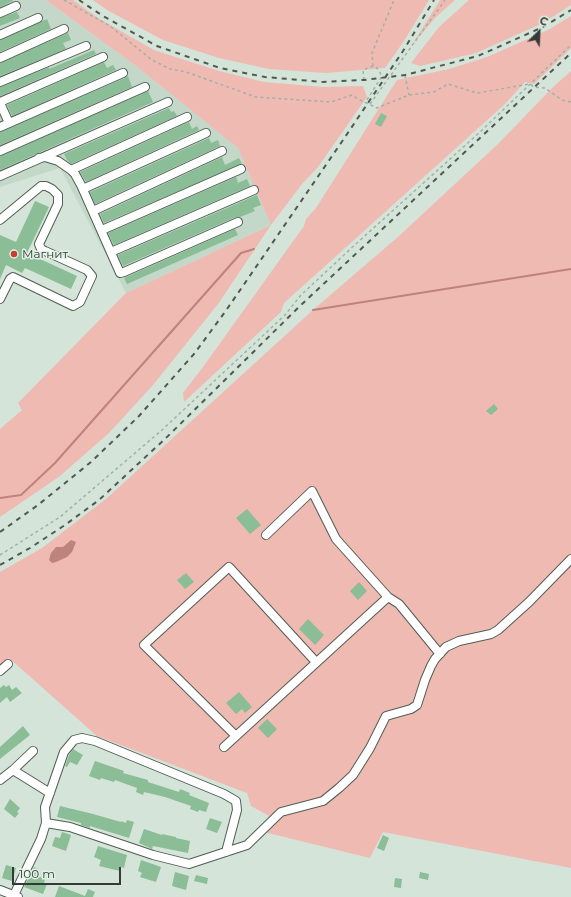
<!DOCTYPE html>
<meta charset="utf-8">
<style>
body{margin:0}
#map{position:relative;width:571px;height:897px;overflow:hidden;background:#d4e4d8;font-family:Montserrat,sans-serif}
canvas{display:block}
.north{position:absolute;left:519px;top:12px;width:40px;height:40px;-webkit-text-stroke:3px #e1f2e5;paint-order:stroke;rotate:24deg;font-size:11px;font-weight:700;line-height:16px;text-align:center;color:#343a35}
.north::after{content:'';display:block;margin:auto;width:14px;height:18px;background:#343a35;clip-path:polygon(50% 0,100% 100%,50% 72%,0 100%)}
.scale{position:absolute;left:12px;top:867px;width:109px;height:18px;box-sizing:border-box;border:2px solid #343a35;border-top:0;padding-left:5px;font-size:12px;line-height:14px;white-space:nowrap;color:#343a35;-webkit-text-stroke:3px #e1f2e5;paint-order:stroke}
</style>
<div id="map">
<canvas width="571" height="897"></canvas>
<div class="north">С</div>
<div class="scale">100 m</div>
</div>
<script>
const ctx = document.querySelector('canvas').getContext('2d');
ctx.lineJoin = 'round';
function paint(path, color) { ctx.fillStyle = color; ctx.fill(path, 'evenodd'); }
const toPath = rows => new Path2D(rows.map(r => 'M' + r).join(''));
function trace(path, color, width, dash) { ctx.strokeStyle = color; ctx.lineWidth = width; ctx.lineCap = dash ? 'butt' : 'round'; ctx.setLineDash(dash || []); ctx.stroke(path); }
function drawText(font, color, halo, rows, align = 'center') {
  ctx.font = font + ' Montserrat,sans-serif'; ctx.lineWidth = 3; ctx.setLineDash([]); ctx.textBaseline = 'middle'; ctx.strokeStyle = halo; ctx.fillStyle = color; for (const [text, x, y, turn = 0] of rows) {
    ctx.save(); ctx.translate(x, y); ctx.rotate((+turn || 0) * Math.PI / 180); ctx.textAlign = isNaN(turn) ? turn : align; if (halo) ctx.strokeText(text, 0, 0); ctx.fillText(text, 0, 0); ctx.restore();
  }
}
paint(toPath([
 [0,0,46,0,136,66,238,148,271,225,126,293,60,168,0,187]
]), '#c3d8c8');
paint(toPath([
 [46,0,73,0,98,18,154,50,219,71,264,82,323,87,363,86,367,97,318,167,302,184,271,225,218,304,153,385,109,433,60,476,0,517,0,429,22,410,18,403,126,293,271,225,238,148,136,66],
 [93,0,429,0,404,41,385,68,326,73,269,69,219,58,163,40,107,10],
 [440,0,455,0,435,18,412,45],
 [469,0,571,0,571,5,543,23,476,53,420,66,411,63,439,27],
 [571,16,571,48,534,84,525,82,505,104,284,303,281,312,184,402,183,393,203,367,304,226,306,219,316,208,397,80,449,69,487,57,548,30],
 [571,71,571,868,383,832,370,858,264,832,269,816,251,806,247,793,97,736,9,658,0,666,0,572,42,548,106,499,313,310,399,236,498,144,552,88]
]), '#efbab1');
paint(toPath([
 [71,540,76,542,72,552,67,557,56,562,52,563,49,560,51,553,56,547,63,547]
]), '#be837a');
trace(toPath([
 [313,310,571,269],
 [0,498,21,495,55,463,241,253,254,249]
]), '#be837a', 2);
paint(toPath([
 [0,0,13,0,13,1,0,7],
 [17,12,20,18,0,26,0,18],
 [47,19,51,29,0,52,0,40],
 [68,33,71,40,63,43,66,49,0,76,0,63],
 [94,50,96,54,0,96,0,87,49,67,49,69],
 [104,62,107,68,113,65,116,70,12,116,7,105],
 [128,76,132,87,0,145,0,132,125,78],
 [148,91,153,102,0,170,0,156],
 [169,108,171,112,174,111,177,116,71,164,67,160,64,154],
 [381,113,387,116,381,127,375,124],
 [189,122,192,129,197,126,199,130,86,182,80,172],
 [209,138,211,143,218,140,220,146,95,204,90,192],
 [222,157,225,165,239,158,242,164,104,223,100,214],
 [236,177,238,183,247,179,250,186,114,245,108,233],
 [257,195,261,205,253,208,255,211,240,217,236,217,123,266,118,255],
 [35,201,49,207,27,253,77,276,71,289,25,268,22,273,6,265,0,279,0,235,16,242],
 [235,229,238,235,127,284,124,278],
 [494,404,498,409,491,415,486,411],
 [247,509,261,525,250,534,236,518],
 [186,573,194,582,185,589,177,580],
 [359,582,367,591,358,600,350,591],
 [308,619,324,635,315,645,299,629],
 [4,685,6,687,9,685,12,690,16,687,22,693,10,702,7,697,0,703,0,688],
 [239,692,252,707,245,713,242,709,236,714,226,703],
 [267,719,277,729,268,738,258,728],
 [23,726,30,735,0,759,0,747],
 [73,749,83,755,77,765,70,762,67,767,65,766,69,755],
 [95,761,124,771,123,773,148,780,148,782,179,792,180,789,190,793,189,795,209,803,206,812,199,810,198,812,190,809,191,806,165,797,144,792,143,795,136,792,137,788,115,780,114,782,101,778,100,780,89,776],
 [10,799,20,808,17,812,19,813,15,818,4,809],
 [60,806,93,814,121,822,121,821,126,823,127,820,134,822,129,838,90,826,90,828,81,825,81,823,57,817],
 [210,818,222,822,217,833,206,829],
 [144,829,162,835,162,834,176,837,176,838,190,841,188,853,153,846,152,849,139,843],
 [62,832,71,835,66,851,52,846,55,837,60,838],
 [383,835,389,838,384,851,377,848],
 [98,846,127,855,124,868,121,867,120,871,99,866,101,860,94,857],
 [141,860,161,867,156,882,140,877,142,873,138,871],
 [6,865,16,868,12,881,2,878],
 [34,867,38,869,35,875,45,879,44,883,47,884,43,894,24,887],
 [175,872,189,876,186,890,172,886],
 [420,872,429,874,428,880,419,878],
 [196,875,208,878,207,884,194,881],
 [395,878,402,879,401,888,394,887],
 [59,886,85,896,88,889,95,892,93,897,55,897]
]), '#8bbd97');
const minor = toPath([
 [0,13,16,6],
 [0,35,38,18],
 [0,58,64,29],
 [0,82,86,46],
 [0,102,103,57],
 [0,103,9,123],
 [0,127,123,73],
 [0,151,145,87],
 [39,158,45,157,58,161,71,170,75,174,81,185,120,273,124,272,238,222],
 [71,170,187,117],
 [0,176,168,102],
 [83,189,206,133],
 [93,211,222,151],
 [0,220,41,186,46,186,52,189,58,195,58,204,39,244,41,249,45,251,87,270,92,276,80,302,73,306,13,277,10,279,0,299],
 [102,230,241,169],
 [111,252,254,190],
 [388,597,399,604,440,654],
 [0,671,8,664],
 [236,736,144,645,229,567,316,662],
 [224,747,388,597,336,539,312,491,266,535],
 [13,770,33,751],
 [0,780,13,770,50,793],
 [46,823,70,827,153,855,189,864,247,845,281,812,323,801,339,788,353,775,370,748,386,716,411,709,417,705,425,680,431,666,435,659,446,647,459,641,491,634,498,630,529,602,571,559],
 [0,890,18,897],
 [14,895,41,839,46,823,45,807,64,752,74,740,82,738,95,741,224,794,236,801,237,810,226,852]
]);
trace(minor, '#505e53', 10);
trace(toPath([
 [64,0,110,26,152,60,170,69,186,72,256,97,331,102,352,95,358,99,377,108,409,95,434,92,448,84,477,93,530,84,534,87,545,88,562,100,571,102],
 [373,66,372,53,394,0],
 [405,75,409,95],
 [364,80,363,70,373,66,377,68,382,76,365,103],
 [370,104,445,0],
 [0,555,60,517,162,430,285,315,301,295,358,242,480,132,571,45]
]), '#a3b0a6', 1.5, [3, 3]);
trace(minor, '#fff', 8);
trace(toPath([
 [79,0,103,16,157,46,220,68,265,77,323,82,364,80,405,75,478,56,543,27,571,10],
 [0,532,38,505,91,462,139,416,194,354,225,312,341,143,403,51,434,0],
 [0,565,30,548,65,525,99,500,166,438,301,305,571,53]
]), '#505851', 2, [5, 5]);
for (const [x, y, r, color] of [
 [14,254,4,"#ca3d31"]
]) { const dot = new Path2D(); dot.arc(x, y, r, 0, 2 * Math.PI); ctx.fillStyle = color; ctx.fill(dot); trace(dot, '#e1f2e5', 1.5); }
drawText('12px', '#343a35', '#e1f2e5', [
 ["Магнит",22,254]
], 'left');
</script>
